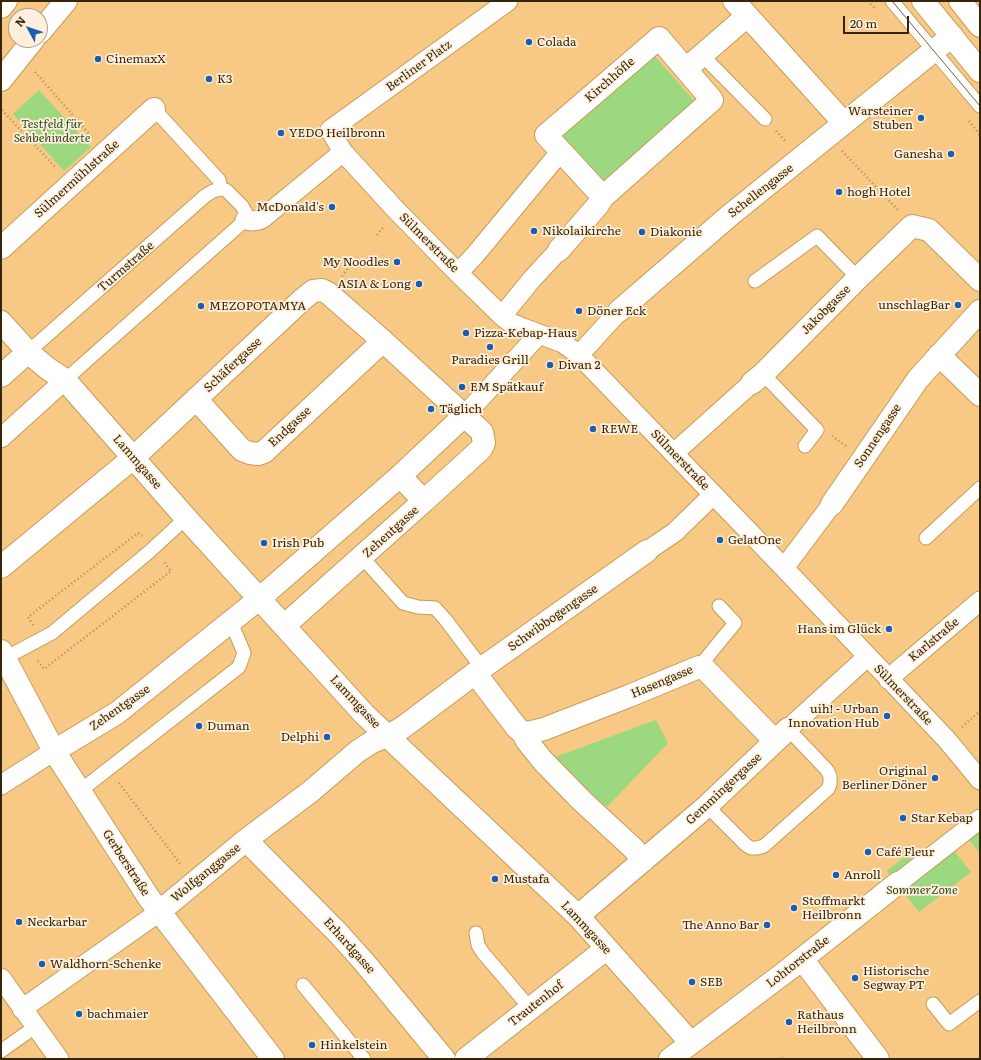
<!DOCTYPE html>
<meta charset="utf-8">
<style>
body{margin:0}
#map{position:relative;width:981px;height:1060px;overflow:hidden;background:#f7c984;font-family:Literata,serif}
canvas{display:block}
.frame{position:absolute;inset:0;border:2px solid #372507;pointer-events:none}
.north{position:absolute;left:8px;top:8px;width:40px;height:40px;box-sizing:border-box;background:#fef0dc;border:1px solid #ae9f87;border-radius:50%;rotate:310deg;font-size:11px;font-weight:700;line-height:16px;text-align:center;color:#372507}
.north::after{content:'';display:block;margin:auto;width:14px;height:18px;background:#1d5dae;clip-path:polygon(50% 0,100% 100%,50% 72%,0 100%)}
.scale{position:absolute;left:843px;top:16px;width:66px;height:18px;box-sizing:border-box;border:2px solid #372507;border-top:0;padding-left:5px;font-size:12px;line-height:14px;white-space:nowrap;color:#372507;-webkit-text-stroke:3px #fef0dc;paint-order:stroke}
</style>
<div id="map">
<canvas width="981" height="1060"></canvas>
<div class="frame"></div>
<div class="north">N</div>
<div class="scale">20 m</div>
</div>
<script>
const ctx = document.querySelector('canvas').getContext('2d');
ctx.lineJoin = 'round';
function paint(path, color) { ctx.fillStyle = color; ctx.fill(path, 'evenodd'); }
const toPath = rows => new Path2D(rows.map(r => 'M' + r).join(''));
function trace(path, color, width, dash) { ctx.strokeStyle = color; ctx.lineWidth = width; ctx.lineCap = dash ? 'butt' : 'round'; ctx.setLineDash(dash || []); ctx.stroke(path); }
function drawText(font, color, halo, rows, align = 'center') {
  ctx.font = font + ' Literata,serif'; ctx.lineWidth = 3.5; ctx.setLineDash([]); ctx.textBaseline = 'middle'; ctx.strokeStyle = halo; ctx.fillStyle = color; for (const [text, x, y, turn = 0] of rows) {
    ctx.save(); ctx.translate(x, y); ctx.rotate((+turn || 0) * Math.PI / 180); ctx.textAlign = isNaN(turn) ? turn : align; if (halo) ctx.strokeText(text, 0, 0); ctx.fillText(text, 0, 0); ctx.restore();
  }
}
paint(toPath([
 [652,53,698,105,604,187,558,135],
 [39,90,91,147,64,171,13,114],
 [656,720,668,743,607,807,552,758],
 [980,829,980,854,968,838],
 [954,851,971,872,919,912,887,871,908,854,923,874]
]), '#9bd87f');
const service = toPath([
 [892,1,980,106],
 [702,55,765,119],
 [154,109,219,180,221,189],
 [755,281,817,236,858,278],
 [28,352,205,196,213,191,221,189,226,190,242,206,246,213,245,220,242,223,65,380],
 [763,374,817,430,805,446],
 [926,538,980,488],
 [362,557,403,603,418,607,435,608,445,619,482,668],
 [5,658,52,633,149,552,186,518],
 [699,667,735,623,719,606],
 [80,791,239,667,244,653,231,622],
 [707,806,746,845,751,848,757,848,764,846,828,789,830,784,830,776,827,770,788,729],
 [476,933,478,945,483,953,530,1008],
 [303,985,364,1059],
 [933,1004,949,1024,980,1001],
 [1,1051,35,1027]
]);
const pedestrian = toPath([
 [508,1,330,130,343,152,397,211,458,273,502,316,511,323,523,328,563,343,579,355,784,568,947,740,980,780],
 [245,220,251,221,259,220,263,218,343,152],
 [458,273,475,255,561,151],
 [502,316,532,279,559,250],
 [579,355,619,311],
 [465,415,539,334],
 [1,438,65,380],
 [674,453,752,383],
 [647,551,675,532,713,495],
 [784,568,832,504],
 [888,679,980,601],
 [788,729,867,657],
 [1,785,54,751],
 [898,883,980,819],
 [1,978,59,1059],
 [22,1009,159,912]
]);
const minor = toPath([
 [734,1,844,123],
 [686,69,747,16],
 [1,248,154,109],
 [559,250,598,205,603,197,712,100,659,38,546,135,603,197],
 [619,311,729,216,952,36],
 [1,322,28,352,47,368,65,380,186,518,364,714,578,916,691,1043],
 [939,355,980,395],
 [1,376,28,352],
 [752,383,763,374,858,278,912,226,929,230,980,280],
 [196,399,242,450,250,453,258,454,264,452,383,341],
 [832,504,918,379,980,311],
 [1,567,133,458,303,299,313,291,322,290,328,293,383,341,482,432,484,443,481,449,424,501,400,476],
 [285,625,424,501],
 [1,651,54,751,149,898,273,1059],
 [475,673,517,728,523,733,532,732,544,729,629,696,699,667,705,669,775,741],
 [523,733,527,741,543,761,582,801,634,849,643,861],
 [54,751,117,713,259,599,400,476,465,415],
 [246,840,338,933,364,962,444,1059],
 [159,912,246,840,310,792,358,751,372,742,388,736,402,728,482,668,647,551],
 [578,916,707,806,788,729],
 [802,959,878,1059],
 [466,1059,606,949],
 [670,1059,788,970,898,883]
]);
const primary = toPath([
 [923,1,980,71],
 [960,1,980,26],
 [1,7,6,1],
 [40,32,66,1],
 [1,80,33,40]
]);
trace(service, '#c89b56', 15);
trace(pedestrian, '#c89b56', 21);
trace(minor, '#c89b56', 24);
trace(primary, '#c89b56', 24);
trace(toPath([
 [868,1,876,10],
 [35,72,91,136],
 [2,110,56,168],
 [969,121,980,135],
 [776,131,786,142],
 [842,151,898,210],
 [377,235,384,226],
 [342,276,357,257],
 [832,436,846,446],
 [33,625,28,617,138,533,142,536],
 [38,661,44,669,171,571,163,561],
 [962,727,980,711],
 [119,783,181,865],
 [782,1058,783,1059]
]), '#ac8953', 2.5, [1, 3]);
trace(service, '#fff', 13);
trace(pedestrian, '#fff', 19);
trace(minor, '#fff', 22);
trace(primary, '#fff', 22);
trace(toPath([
 [892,1,980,106]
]), '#795d32', 1);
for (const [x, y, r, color] of [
 [529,42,4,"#1d5dae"],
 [98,59,4,"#1d5dae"],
 [209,79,4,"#1d5dae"],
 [921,118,4,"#1d5dae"],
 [281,133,4,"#1d5dae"],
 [951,154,4,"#1d5dae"],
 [839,192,4,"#1d5dae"],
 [332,207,4,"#1d5dae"],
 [534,231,4,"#1d5dae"],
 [642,232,4,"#1d5dae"],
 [397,262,4,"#1d5dae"],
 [419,284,4,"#1d5dae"],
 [958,305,4,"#1d5dae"],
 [201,306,4,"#1d5dae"],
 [579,311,4,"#1d5dae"],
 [466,333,4,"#1d5dae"],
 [490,347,4,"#1d5dae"],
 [550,365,4,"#1d5dae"],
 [462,387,4,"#1d5dae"],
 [431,409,4,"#1d5dae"],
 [593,429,4,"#1d5dae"],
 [720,540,4,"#1d5dae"],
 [264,543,4,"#1d5dae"],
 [889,629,4,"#1d5dae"],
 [887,716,4,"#1d5dae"],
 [199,726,4,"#1d5dae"],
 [327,737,4,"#1d5dae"],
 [935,778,4,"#1d5dae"],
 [903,818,4,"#1d5dae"],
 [868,852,4,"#1d5dae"],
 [836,875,4,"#1d5dae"],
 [495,879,4,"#1d5dae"],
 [794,908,4,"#1d5dae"],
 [19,922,4,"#1d5dae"],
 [767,925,4,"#1d5dae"],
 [42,964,4,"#1d5dae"],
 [855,978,4,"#1d5dae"],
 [692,982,4,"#1d5dae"],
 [79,1014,4,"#1d5dae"],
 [789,1022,4,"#1d5dae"],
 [312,1045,4,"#1d5dae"]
]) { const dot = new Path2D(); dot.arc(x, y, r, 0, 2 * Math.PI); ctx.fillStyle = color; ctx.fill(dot); trace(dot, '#fef0dc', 1.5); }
drawText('12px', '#372507', '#fef0dc', [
 ["Colada",537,42],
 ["CinemaxX",106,59],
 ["K3",217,79],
 ["Warsteiner",913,111,"right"],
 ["Stuben",913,125,"right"],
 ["YEDO Heilbronn",289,133],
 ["Ganesha",943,154,"right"],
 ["hogh Hotel",847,192],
 ["McDonald's",324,207,"right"],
 ["Nikolaikirche",542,231],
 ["Diakonie",650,232],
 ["My Noodles",389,262,"right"],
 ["ASIA & Long",411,284,"right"],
 ["unschlagBar",950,305,"right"],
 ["MEZOPOTAMYA",209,306],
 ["Döner Eck",587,311],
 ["Pizza-Kebap-Haus",474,333],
 ["Paradies Grill",490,360,"center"],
 ["Divan 2",558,365],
 ["EM Spätkauf",470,387],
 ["Täglich",439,409],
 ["REWE",601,429],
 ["GelatOne",728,540],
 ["Irish Pub",272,543],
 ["Hans im Glück",881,629,"right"],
 ["uih! - Urban",879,709,"right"],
 ["Innovation Hub",879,723,"right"],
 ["Duman",207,726],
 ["Delphi",319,737,"right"],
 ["Original",927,771,"right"],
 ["Berliner Döner",927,785,"right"],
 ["Star Kebap",911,818],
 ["Café Fleur",876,852],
 ["Anroll",844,875],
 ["Mustafa",503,879],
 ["Stoffmarkt",802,901],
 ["Heilbronn",802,915],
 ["Neckarbar",27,922],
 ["The Anno Bar",759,925,"right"],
 ["Waldhorn-Schenke",50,964],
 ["Historische",863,971],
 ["Segway PT",863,985],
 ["SEB",700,982],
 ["bachmaier",87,1014],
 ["Rathaus",797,1015],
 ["Heilbronn",797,1029],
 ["Hinkelstein",320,1045]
], 'left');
drawText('12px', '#372507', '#fef0dc', [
 ["Berliner Platz",419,66,-36],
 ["Kirchhöfle",610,80,-41],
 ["Sülmermühlstraße",77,179,-42],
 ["Schellengasse",761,191,-38],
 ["Sülmerstraße",429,243,45],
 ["Turmstraße",126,267,-41],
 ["Jakobgasse",826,310,-45],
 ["Schäfergasse",233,365,-43],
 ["Endgasse",290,427,-43],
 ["Sonnengasse",878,436,-56],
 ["Sülmerstraße",680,460,46],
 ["Lammgasse",137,462,49],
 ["Zehentgasse",391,532,-42],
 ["Schwibbogengasse",553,618,-35],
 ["Karlstraße",934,640,-40],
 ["Hasengasse",662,682,-23],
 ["Sülmerstraße",903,695,46],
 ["Lammgasse",355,702,47],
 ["Zehentgasse",120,708,-35],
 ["Gemmingergasse",724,789,-43],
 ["Gerberstraße",126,863,57],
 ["Wolfganggasse",206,873,-39],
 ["Lammgasse",586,928,47],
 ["Erhardgasse",349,946,48],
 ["Lohtorstraße",798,962,-38],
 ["Trautenhof",536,1004,-38]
]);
drawText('italic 12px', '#2b481d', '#fef0dc', [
 ["Testfeld für",52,124],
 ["Sehbehinderte",52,138],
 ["SommerZone",922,890]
]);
</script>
